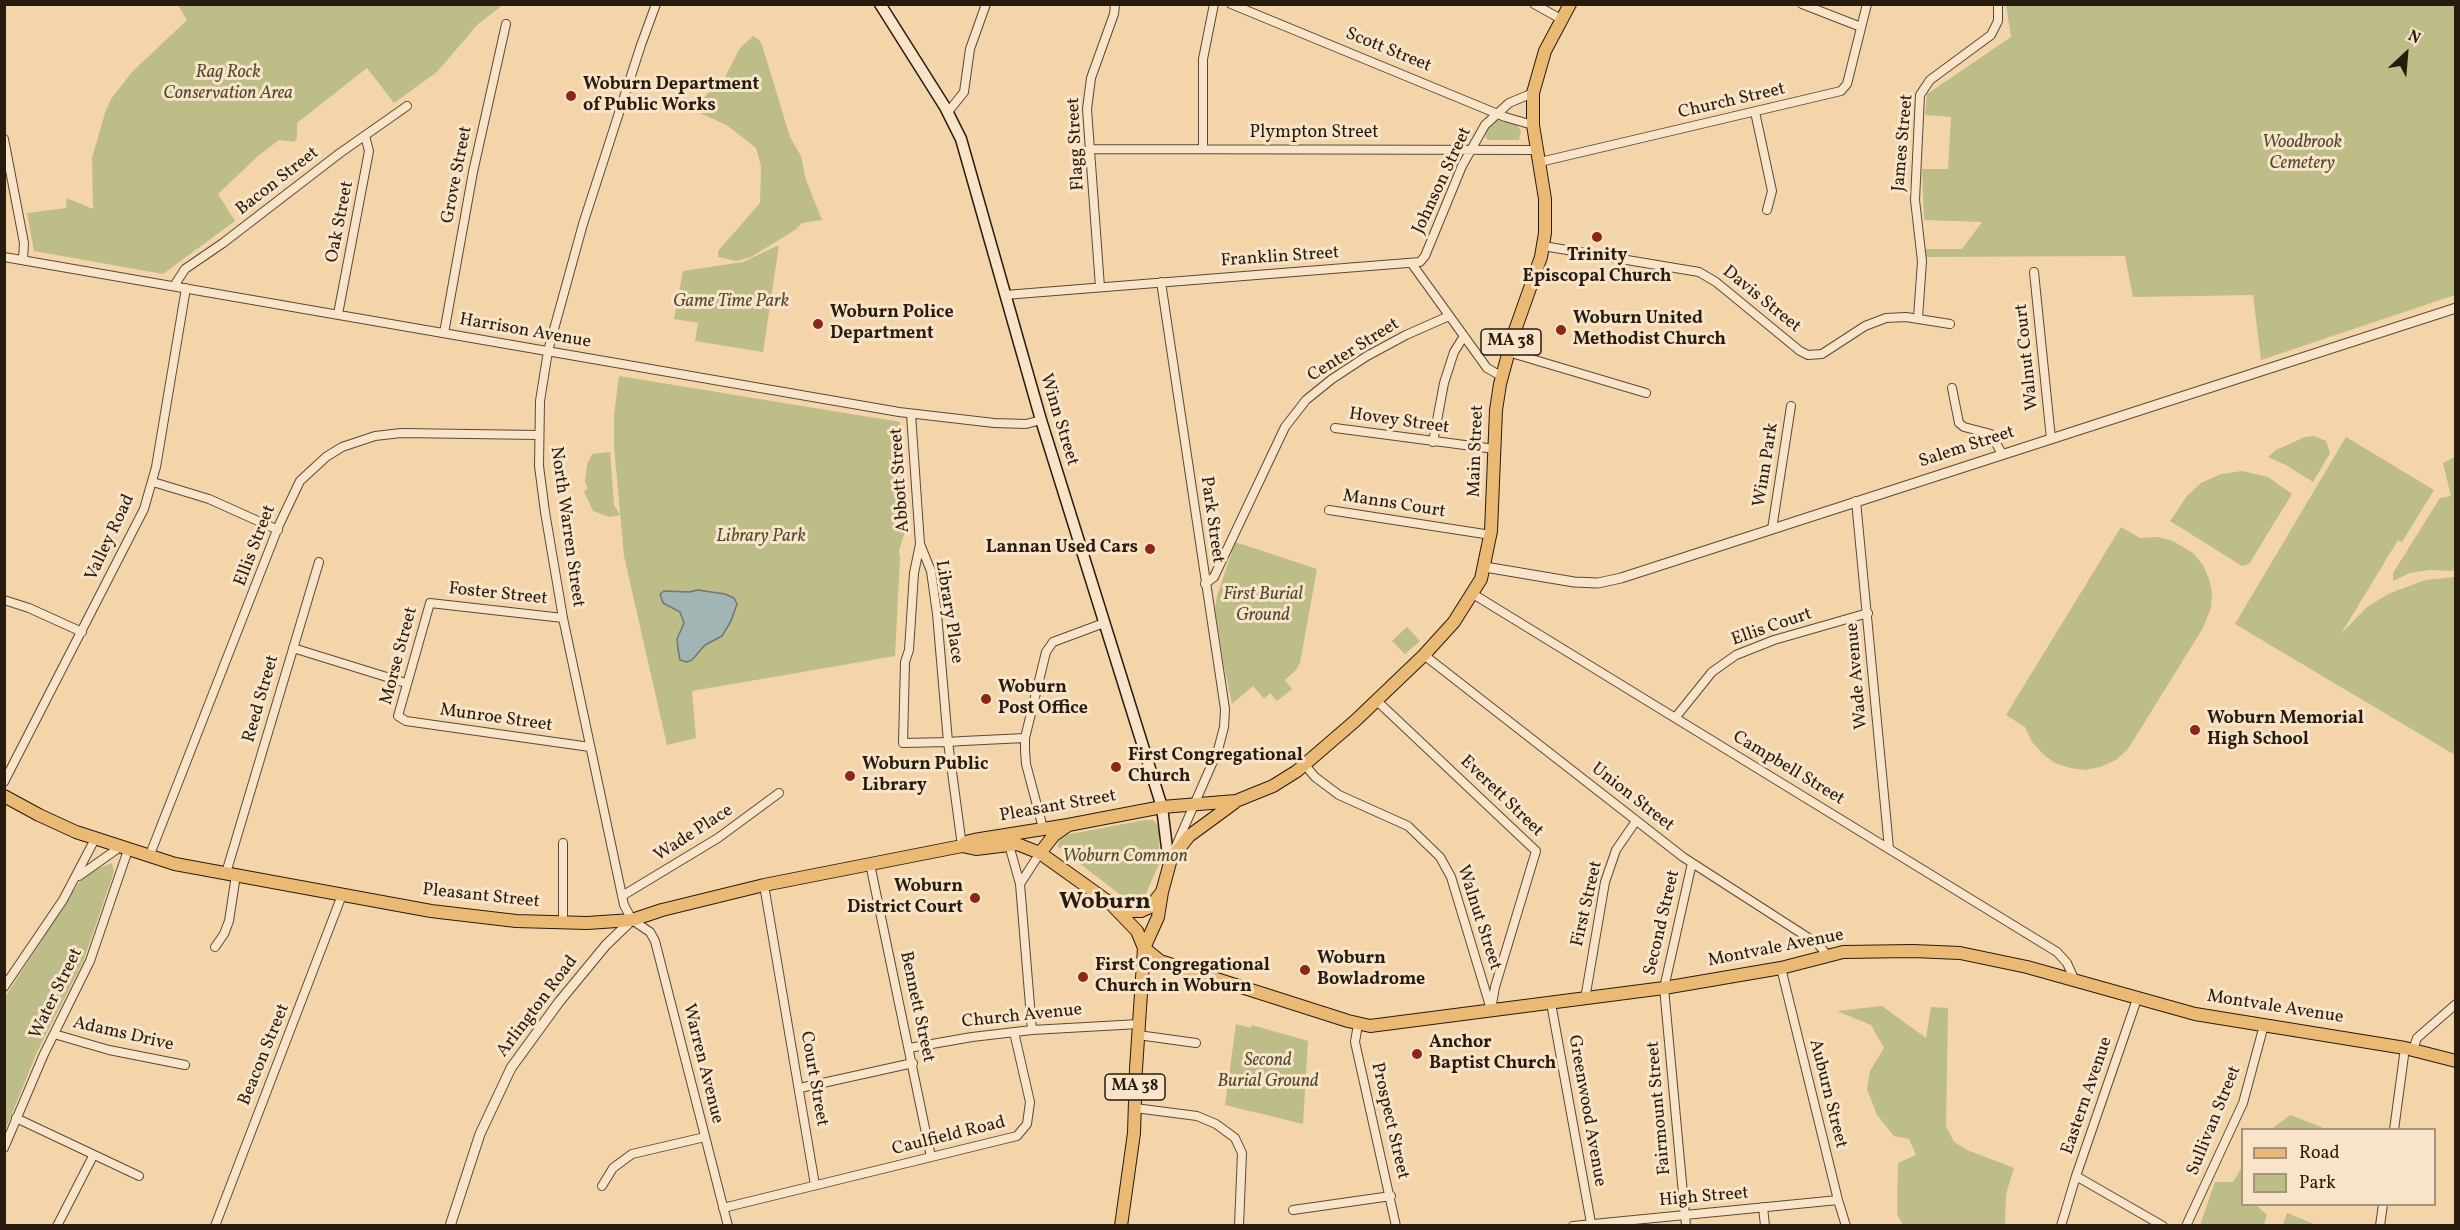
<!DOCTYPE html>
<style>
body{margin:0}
#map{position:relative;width:2460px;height:1230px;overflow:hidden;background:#f4d5aa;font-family:Vollkorn,serif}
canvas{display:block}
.frame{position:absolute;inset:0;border:6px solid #271b0e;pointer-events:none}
.legend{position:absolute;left:2241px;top:1128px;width:195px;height:78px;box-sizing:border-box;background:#f8e4c8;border:2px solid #a4947e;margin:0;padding:8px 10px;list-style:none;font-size:18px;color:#271b0e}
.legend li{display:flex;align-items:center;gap:12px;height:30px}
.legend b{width:30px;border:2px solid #a4947e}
.north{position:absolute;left:2376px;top:24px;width:60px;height:60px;-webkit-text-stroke:4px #f8e4c8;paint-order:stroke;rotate:26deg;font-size:16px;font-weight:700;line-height:24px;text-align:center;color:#271b0e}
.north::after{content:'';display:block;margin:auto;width:21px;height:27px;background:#271b0e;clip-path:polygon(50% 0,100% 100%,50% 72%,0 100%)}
</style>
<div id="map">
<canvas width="2460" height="1230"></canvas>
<div class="frame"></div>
<ul class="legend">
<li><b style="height:8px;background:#eaba75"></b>Road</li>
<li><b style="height:16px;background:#bcbd87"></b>Park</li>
</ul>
<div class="north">N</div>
</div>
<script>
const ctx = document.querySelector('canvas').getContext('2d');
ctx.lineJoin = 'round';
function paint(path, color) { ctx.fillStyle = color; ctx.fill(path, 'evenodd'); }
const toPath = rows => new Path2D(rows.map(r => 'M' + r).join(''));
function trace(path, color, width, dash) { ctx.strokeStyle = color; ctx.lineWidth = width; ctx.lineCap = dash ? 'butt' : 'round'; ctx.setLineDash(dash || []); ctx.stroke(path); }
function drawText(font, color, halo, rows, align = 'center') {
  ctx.font = font + ' Vollkorn,serif'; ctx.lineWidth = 6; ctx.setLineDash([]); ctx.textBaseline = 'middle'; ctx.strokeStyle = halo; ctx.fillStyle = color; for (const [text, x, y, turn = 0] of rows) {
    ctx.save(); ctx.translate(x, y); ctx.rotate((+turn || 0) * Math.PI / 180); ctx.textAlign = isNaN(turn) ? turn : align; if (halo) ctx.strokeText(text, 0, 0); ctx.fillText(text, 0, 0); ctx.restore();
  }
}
paint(toPath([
 [178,5,503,5,478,24,437,72,394,103,367,68,297,123,297,138,294,142,279,140,258,156,218,194,235,221,163,274,34,251,27,213,66,208,67,198,93,209,92,158,105,113,111,99,132,72,187,20],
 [2006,5,2455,5,2455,295,2261,360,2253,295,2133,297,2125,256,1926,257,1925,249,1962,249,1982,222,1924,220,1922,169,1948,169,1951,117,1925,115,1927,94,2011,37],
 [753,36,759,40,762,45,790,137,801,156,806,180,822,220,802,223,795,230,751,257,736,261,718,257,718,251,760,203,761,166,756,148,728,126,700,113,700,109,705,96,723,81,740,48],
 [1497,118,1515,123,1521,131,1519,140,1488,140,1485,137,1487,129],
 [779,245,763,352,695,341,698,323,674,319,683,271,743,262],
 [619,376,900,422,907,526,899,550,900,558,895,656,692,691,696,738,667,745,624,556,614,446,614,415],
 [2314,436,2326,441,2330,453,2313,482,2286,465,2268,457,2276,450,2305,437],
 [2346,437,2434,490,2402,542,2398,540,2341,634,2366,608,2388,594,2425,580,2455,577,2455,755,2235,624],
 [610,452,614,505,620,515,609,517,593,511,584,492,588,488,585,482,587,465,592,454],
 [2455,457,2455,571,2429,570,2410,573,2393,581,2393,573,2440,498,2451,496,2443,463],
 [2242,471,2268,477,2292,494,2249,564,2242,566,2170,521,2187,496,2201,483,2221,474],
 [2121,527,2140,538,2158,537,2173,541,2193,553,2203,565,2209,579,2212,592,2211,608,2203,628,2128,749,2116,760,2100,767,2085,770,2070,768,2055,763,2044,755,2032,742,2025,727,2006,715],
 [1235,542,1317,569,1300,663,1295,671,1285,680,1292,689,1277,701,1270,693,1264,699,1253,686,1232,704,1224,667,1215,608,1217,596],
 [1407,627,1420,641,1405,654,1392,641],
 [1145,820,1153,820,1159,827,1159,864,1141,905,1130,902,1058,847,1059,840,1065,835],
 [112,863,114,872,83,962,37,1052,5,1131,5,997,80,881,90,872],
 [1882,1006,1926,1038,1931,1007,1948,1008,1946,1126,1954,1142,1967,1150,2014,1168,2006,1194,2005,1225,1903,1225,1897,1214,1898,1163,1916,1155,1909,1139,1894,1136,1877,1115,1867,1089,1870,1071,1884,1048,1871,1025,1837,1011],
 [1236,1024,1251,1028,1252,1025,1308,1041,1303,1124,1225,1105],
 [2290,1115,2322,1127,2322,1129,2272,1129],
 [2242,1167,2242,1204,2256,1205,2267,1215,2264,1225,2200,1225,2215,1182,2233,1182],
 [2287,1213,2314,1224,2315,1225,2283,1225]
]), '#bcbd87');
const water = toPath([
 [698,590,725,594,734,598,737,604,731,621,722,636,705,645,692,660,687,662,680,660,678,649,677,639,684,623,680,612,663,603,660,594,664,591,689,592,698,590]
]);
paint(water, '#a2b5b5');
trace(water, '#717772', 1.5);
const minor = toPath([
 [656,4,641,45,583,224,548,351,540,401,539,466,545,512,563,618,624,905,632,920,650,932,655,941,728,1226],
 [1231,4,1505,117,1533,125],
 [1534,4,1561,19],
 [1802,4,1861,27],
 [948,112,964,92,970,49,986,4],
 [1755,112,1772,191,1767,210],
 [4,139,24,243,23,259],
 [1089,149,1538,150],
 [1203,149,1203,59,1214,4],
 [1540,162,1841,91,1847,84,1867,4],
 [1543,246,1699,272,1716,282,1800,351,1808,355,1822,354,1865,326,1886,318,1906,317,1950,324],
 [4,257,899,412,994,423,1026,424,1041,420],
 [1412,264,1487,368,1501,376],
 [2034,272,2051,439],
 [1161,282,1225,709,1224,727,1218,750,1176,846],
 [174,286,185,269,223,243,340,153,407,106],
 [1100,287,1087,109,1091,78,1114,14,1115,4],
 [1005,295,1420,262,1425,256,1462,166,1485,125,1509,103,1533,93],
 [338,314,369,151,365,136],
 [1918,318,1922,261,1915,200,1920,95,1930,80,1991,35,1998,21,1998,4],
 [444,333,473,172,506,24],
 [1508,352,1646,393],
 [1952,388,1959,423,1964,427,1991,434,2002,454],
 [911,414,920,544],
 [1335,428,1495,449],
 [1433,442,1444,383,1454,352,1464,336],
 [153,482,209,499,278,530],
 [1856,501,1889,848],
 [1329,510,1491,535],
 [1772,529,1791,406],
 [1205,584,1214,577,1285,427,1306,400,1332,379,1367,356,1406,335,1449,316],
 [1473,594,2057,952,2067,963,2075,981],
 [4,600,29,608,82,632],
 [563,618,430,603,398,716,406,721,590,747],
 [293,648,406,683],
 [1424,655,1683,857,1818,944,1827,955],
 [1376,700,1536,851,1495,987,1491,1010],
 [1675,718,1712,672,1736,655,1774,640,1868,613],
 [1305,765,1315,777,1339,795,1408,826,1440,857,1451,877,1490,1006],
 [4,782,144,509,156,467,186,288],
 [1043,828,1026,764,1025,750,1025,738,1046,652,1053,642,1104,623],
 [563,843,563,922],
 [1009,845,1020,884],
 [962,846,948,742,937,614,931,571,920,544,914,573,909,650,905,662,903,743,948,742,963,741,1025,738],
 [149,857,279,525,300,481,326,457,342,447,375,436,401,433,538,435],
 [870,864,931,1157],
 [226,873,319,562],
 [79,876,120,847],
 [764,885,815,1185],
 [622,896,718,838,779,793],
 [215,947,224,934,229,921,236,875],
 [1781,968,1838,1200,1846,1226],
 [4,987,63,900,95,839],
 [1585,999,1605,882,1616,850,1636,821],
 [2137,999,2076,1176,2163,1226],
 [1551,1003,1591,1223],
 [1358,1024,1355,1042,1396,1226],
 [1032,1030,1020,884,1040,853],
 [54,1034,109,1050,185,1065],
 [1138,1035,1196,1043],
 [909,1048,972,1037,1032,1030,1139,1024],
 [2413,1050,2417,1038,2456,1004],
 [800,1088,913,1063],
 [1135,1108,1197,1116,1216,1124,1235,1138,1242,1153,1239,1226],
 [16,1118,139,1176],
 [2394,1130,2405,1048],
 [4,1148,44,1054,90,961,128,850],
 [602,1186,613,1168,632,1154,705,1137],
 [1763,1207,1765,1226],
 [723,1208,1017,1136,1027,1124,1030,1102,1014,1032],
 [1293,1210,1391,1196],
 [57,1226,93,1156],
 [215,1226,342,895],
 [1573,1226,1838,1200],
 [1686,1226,1664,988,1692,863],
 [2061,1226,2076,1176],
 [2186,1226,2243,1103,2264,1025],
 [2380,1226,2383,1204]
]);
const tertiary = toPath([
 [1485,567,1574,582,1598,583,1621,578,2456,308],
 [450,1226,480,1134,511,1068,559,1002,606,945,632,920]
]);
const secondary = toPath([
 [880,4,945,107,961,139,1041,420,1162,807,1167,848,1171,859]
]);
const primary = toPath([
 [4,796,39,815,76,832,175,864,431,911,516,921,587,923,632,920,662,910,764,885,962,846,966,842,974,840,1068,825,1162,807,1236,801,1273,786,1297,771,1355,721,1424,655,1454,622,1481,579,1491,531,1496,410,1500,384,1513,336,1541,257,1545,233,1545,199,1533,125,1533,93,1545,51,1570,4],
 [962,846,976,849,1017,844,1040,853,1110,903,1137,931,1144,948],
 [1040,853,1054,835,1067,826],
 [1116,906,1128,911,1141,911,1150,907,1161,893],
 [1144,948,1160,961,1348,1021,1370,1026,1664,988,1781,968,1843,952,1913,951,1960,953,2027,967,2195,1014,2405,1048,2456,1061],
 [1121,1226,1134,1133,1136,1069,1144,948,1158,917,1162,892,1171,859,1189,836,1234,803]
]);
trace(minor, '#5a4a35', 10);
trace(tertiary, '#5a4a35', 11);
trace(secondary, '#271b0e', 13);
trace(primary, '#271b0e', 14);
trace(minor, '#f8e4c8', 8);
trace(tertiary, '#f8e4c8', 9);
trace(secondary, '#f8e4c8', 10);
trace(primary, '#eaba75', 12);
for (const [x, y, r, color] of [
 [571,96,6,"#8f2418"],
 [1597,237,6,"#8f2418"],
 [818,324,6,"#8f2418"],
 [1561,330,6,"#8f2418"],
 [1150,549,6,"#8f2418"],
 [986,699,6,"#8f2418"],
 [2195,730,6,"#8f2418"],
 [1116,767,6,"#8f2418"],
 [850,776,6,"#8f2418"],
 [975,898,6,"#8f2418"],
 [1305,970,6,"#8f2418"],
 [1083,977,6,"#8f2418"],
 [1417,1054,6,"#8f2418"]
]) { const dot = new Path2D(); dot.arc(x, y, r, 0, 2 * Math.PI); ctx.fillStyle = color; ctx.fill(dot); trace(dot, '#f8e4c8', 2); }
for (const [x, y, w] of [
 [1511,342,60],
 [1135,1087,60]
]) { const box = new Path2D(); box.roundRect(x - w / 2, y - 13, w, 26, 4.5); ctx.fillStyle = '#f8e4c8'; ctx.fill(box); trace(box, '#271b0e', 1.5); }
drawText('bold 16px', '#271b0e', null, [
 ["MA 38",1511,342],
 ["MA 38",1135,1087]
]);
drawText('18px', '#271b0e', '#f8e4c8', [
 ["Scott Street",1388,51,22],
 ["Church Street",1732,102,-13],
 ["Plympton Street",1314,134],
 ["James Street",1904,143,-85],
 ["Flagg Street",1077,144,-93],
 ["Grove Street",458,175,-79],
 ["Johnson Street",1443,181,-65],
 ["Bacon Street",278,182,-38],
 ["Oak Street",341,222,-79],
 ["Franklin Street",1280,258,-4],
 ["Davis Street",1761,300,39],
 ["Harrison Avenue",525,332,10],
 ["Center Street",1354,351,-32],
 ["Walnut Court",2028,357,-96],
 ["Winn Street",1058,420,73],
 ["Hovey Street",1399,422,8],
 ["Salem Street",1967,448,-18],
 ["Main Street",1477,451,-88],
 ["Winn Park",1767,465,-81],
 ["Abbott Street",901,480,-94],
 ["Manns Court",1394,505,9],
 ["Park Street",1211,520,82],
 ["North Warren Street",566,527,82],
 ["Valley Road",111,538,-65],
 ["Ellis Street",256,546,-69],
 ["Foster Street",498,595,6],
 ["Library Place",948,612,81],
 ["Ellis Court",1772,628,-19],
 ["Morse Street",400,656,-75],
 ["Wade Avenue",1858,676,-95],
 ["Reed Street",262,699,-74],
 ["Munroe Street",496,719,8],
 ["Campbell Street",1788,769,31],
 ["Everett Street",1501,797,44],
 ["Union Street",1632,798,38],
 ["Pleasant Street",1058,807,-10],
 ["Wade Place",694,834,-33],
 ["Pleasant Street",481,897,6],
 ["First Street",1588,904,-77],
 ["Walnut Street",1478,918,72],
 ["Second Street",1663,923,-77],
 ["Montvale Avenue",1776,949,-11],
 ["Water Street",57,994,-64],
 ["Arlington Road",538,1007,-53],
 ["Bennett Street",916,1007,78],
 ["Montvale Avenue",2275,1008,9],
 ["Church Avenue",1022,1017,-6],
 ["Adams Drive",123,1035,13],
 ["Beacon Street",265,1055,-68],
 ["Warren Avenue",702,1064,76],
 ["Court Street",813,1079,80],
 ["Auburn Street",1827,1094,76],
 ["Eastern Avenue",2088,1096,-71],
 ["Fairmount Street",1660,1108,-95],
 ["Greenwood Avenue",1586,1111,80],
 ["Prospect Street",1389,1121,77],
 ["Sullivan Street",2215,1121,-68],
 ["Caulfield Road",949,1137,-14],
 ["High Street",1704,1198,-5]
]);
drawText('italic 18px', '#544c32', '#f8e4c8', [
 ["Rag Rock",228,74],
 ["Conservation Area",228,95],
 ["Woodbrook",2302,144],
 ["Cemetery",2302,165],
 ["Game Time Park",731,303],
 ["Library Park",761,538],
 ["First Burial",1263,596],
 ["Ground",1263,617],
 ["Woburn Common",1125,858],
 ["Second",1268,1062],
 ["Burial Ground",1268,1083]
]);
drawText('bold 18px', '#271b0e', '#f8e4c8', [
 ["Woburn Department",583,86],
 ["of Public Works",583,107],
 ["Trinity",1597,257,"center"],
 ["Episcopal Church",1597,278,"center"],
 ["Woburn Police",830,314],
 ["Department",830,335],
 ["Woburn United",1573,320],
 ["Methodist Church",1573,341],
 ["Lannan Used Cars",1138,549,"right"],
 ["Woburn",998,689],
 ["Post Office",998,710],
 ["Woburn Memorial",2207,720],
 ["High School",2207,741],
 ["First Congregational",1128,757],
 ["Church",1128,778],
 ["Woburn Public",862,766],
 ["Library",862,787],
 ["Woburn",963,888,"right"],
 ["District Court",963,909,"right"],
 ["Woburn",1317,960],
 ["Bowladrome",1317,981],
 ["First Congregational",1095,967],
 ["Church in Woburn",1095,988],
 ["Anchor",1429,1044],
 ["Baptist Church",1429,1065]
], 'left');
drawText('bold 24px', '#271b0e', '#f8e4c8', [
 ["Woburn",1105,904]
]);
</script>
